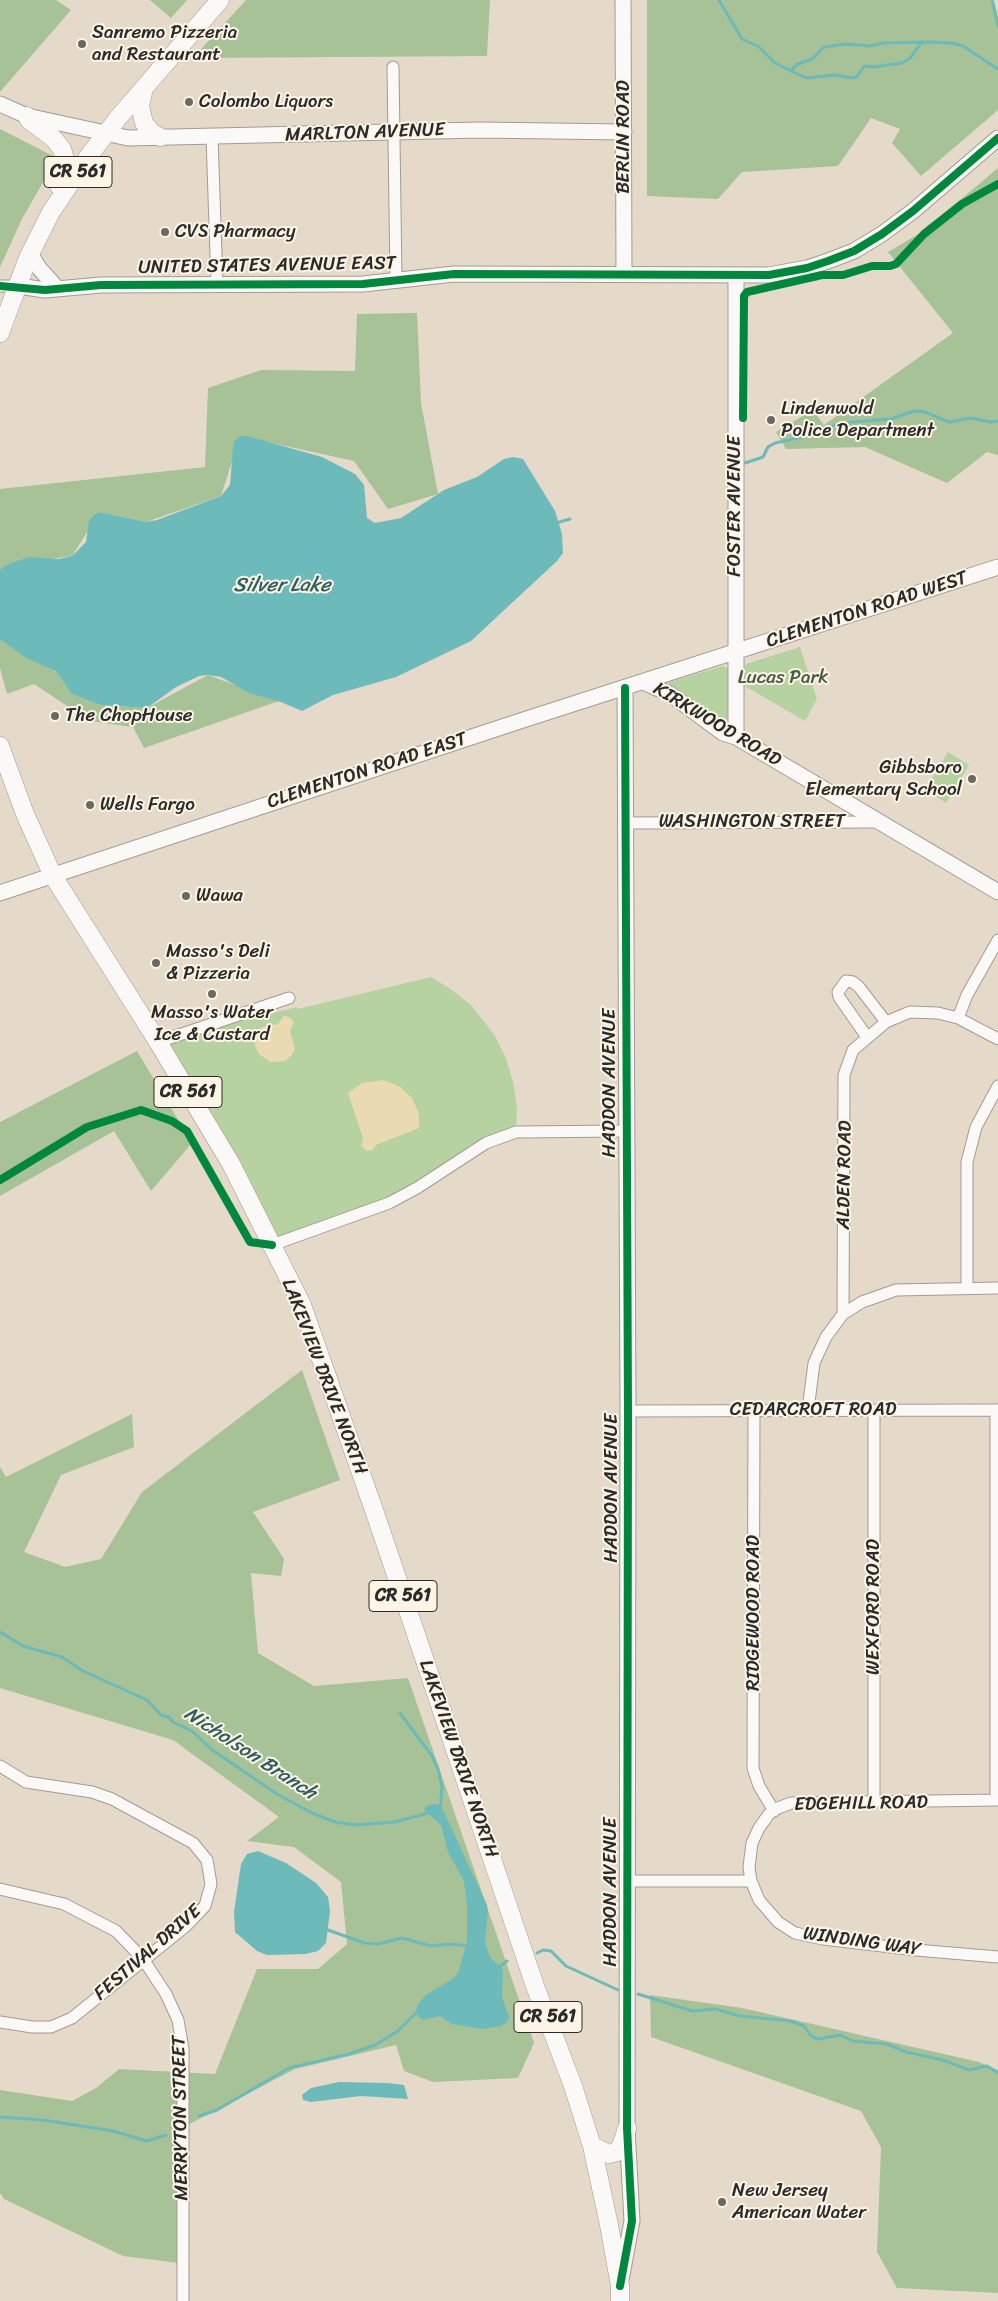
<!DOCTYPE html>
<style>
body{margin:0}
canvas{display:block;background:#e5d9c9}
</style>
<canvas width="998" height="2301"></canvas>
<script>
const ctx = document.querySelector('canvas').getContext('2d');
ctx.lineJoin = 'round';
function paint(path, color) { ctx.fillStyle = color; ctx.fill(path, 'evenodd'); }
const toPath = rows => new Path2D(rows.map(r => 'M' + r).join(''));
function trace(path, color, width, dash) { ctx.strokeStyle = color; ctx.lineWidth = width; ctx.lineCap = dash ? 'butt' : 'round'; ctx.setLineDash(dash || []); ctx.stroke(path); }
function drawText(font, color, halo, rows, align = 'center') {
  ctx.font = font + ' Sriracha,sans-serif'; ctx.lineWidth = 4; ctx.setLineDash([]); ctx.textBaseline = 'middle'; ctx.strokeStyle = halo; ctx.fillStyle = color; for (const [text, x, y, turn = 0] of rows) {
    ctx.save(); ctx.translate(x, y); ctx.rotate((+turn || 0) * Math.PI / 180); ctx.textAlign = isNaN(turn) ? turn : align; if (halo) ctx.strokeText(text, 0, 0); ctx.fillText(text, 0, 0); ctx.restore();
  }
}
paint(toPath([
 [800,647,817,699,805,721,743,685,743,671,746,664],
 [723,666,728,669,728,729,667,688,669,682],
 [948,752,969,765,946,803,925,790],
 [431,977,452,990,472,1006,495,1036,506,1058,513,1082,517,1107,516,1132,417,1188,272,1245,158,1042,297,1007,298,1009]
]), '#b7d2a1');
paint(toPath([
 [0,0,56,0,71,10,0,92],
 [150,0,187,0,171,18],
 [246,0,490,0,487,56,193,58],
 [647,0,994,0,998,17,998,110,921,176,892,143,900,129,871,118,838,166,742,172,718,199,647,196],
 [0,129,57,158,23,217,0,267],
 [998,168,998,455,987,452,947,483,865,447,786,449,776,432,813,410,824,425,953,333,888,252,922,232],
 [417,313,421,403,438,494,388,509,354,461,240,436,221,496,146,522,100,512,72,556,4,566,0,587,0,489,205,467,208,388,261,370,355,371,357,314],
 [0,630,101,705,147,708,208,675,279,701,144,748,133,727,90,721,34,684,7,694,0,668],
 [137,1051,192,1143,151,1191,114,1131,0,1196,0,1122],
 [302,1370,340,1480,253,1512,284,1559,281,1576,251,1573,258,1653,314,1686,408,1678,534,2043,518,2078,433,2082,404,2071,396,2045,295,2069,182,2128,179,2263,123,2256,4,2199,0,2193,0,2090,72,2101,96,2088,119,2069,215,2074,257,1969,318,1969,347,1944,341,1882,294,1847,247,1841,279,1817,173,1740,0,1688,0,1467,6,1477,132,1414,134,1447,61,1475,24,1552,65,1567,101,1559,142,1492],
 [650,1995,742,2008,979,2062,998,2070,998,2293,897,2288,877,2252,881,2147,861,2111,651,2037]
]), '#a7c297');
paint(toPath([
 [284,1016,290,1017,294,1022,290,1031,295,1049,292,1055,285,1061,270,1062,259,1054,255,1046,255,1037,260,1028,278,1024],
 [383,1080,399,1086,412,1098,419,1114,419,1128,376,1145,372,1150,367,1151,361,1146,363,1138,348,1093,362,1083]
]), '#eadab1');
paint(toPath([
 [240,436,247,436,322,457,355,474,364,485,367,518,375,523,401,518,444,490,477,477,504,459,513,457,523,459,555,511,562,534,563,553,557,561,471,641,396,677,333,695,302,711,281,702,249,693,221,677,208,675,199,676,176,687,147,708,101,705,72,694,56,671,28,659,0,639,0,570,4,566,29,557,59,559,72,556,86,542,89,521,95,514,100,512,146,522,157,520,221,496,230,485,233,448,234,442],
 [434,1804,439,1805,444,1812,487,1905,488,1911,485,1942,490,1957,503,1970,502,1997,509,2017,507,2022,501,2026,482,2029,452,2024,440,2016,423,2020,418,2016,416,2010,418,2004,426,1995,454,1978,458,1973,467,1942,467,1904,464,1881,448,1852,441,1825,424,1810,426,1806],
 [258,1851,286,1863,316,1883,328,1897,330,1911,326,1943,318,1951,306,1954,267,1955,257,1951,235,1932,234,1912,241,1864,247,1854],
 [339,2082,388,2083,404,2085,408,2099,361,2096,311,2102,303,2100,302,2095,311,2088]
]), '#6dbaba');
trace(toPath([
 [719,0,742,39,759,47,775,63,806,78,835,75,852,78,857,77,864,66,874,67,902,63,910,58,922,42],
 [992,0,998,26],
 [791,70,798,64,812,59,824,47,846,44,869,46,884,43,932,42,951,43,963,46,998,69],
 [745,463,763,457,768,447,775,443,803,437,817,429,851,422,891,419,914,411,925,412,949,422,971,418,990,422,998,421],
 [556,523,570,519],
 [0,1632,23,1646,62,1657,83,1671,147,1700,161,1715,169,1717,173,1722,192,1731,211,1749,277,1794,312,1813,335,1822,356,1825,394,1822,429,1813],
 [400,1713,432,1756,438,1769,442,1787,440,1811],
 [325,1929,365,1943,378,1944,402,1938,431,1946,451,1944,468,1946],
 [537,1953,543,1950,551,1951,566,1966,618,1990],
 [498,1968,507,1961],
 [638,1994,692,2011,715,2009,740,2016,791,2021,804,2026,811,2036,818,2039,840,2035,853,2041,887,2044,906,2052,943,2060,969,2070,987,2066,998,2073],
 [199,2116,217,2110,289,2068,349,2054,375,2045,398,2031,419,2010],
 [0,2117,43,2120,113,2131,147,2141,166,2135]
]), '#6dbaba', 3);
const street = toPath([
 [393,67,396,280],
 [212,137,217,284],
 [0,286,18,286],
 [626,823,878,822],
 [958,1018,967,995,998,940],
 [867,1037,839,997,838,992,846,981,853,982,859,987,886,1022],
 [158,1042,289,998],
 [272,1245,389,1203,417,1188,486,1143,516,1132,626,1131],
 [967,1288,967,1162,976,1127,998,1086],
 [843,1314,862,1302,896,1290,998,1288],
 [754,1409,753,1768,759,1786,774,1811],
 [808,1410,814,1363,826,1337,843,1314,844,1075,853,1050,886,1022,910,1012,938,1013,958,1018,998,1039],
 [628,1411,998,1410],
 [0,1766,26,1782,92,1792,112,1799,193,1843,207,1860,211,1884,205,1906,186,1926,72,2018,51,2027,32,2027,0,2022],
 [996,1800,996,1410],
 [998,1800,791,1803,778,1808,769,1814,759,1828,752,1843,749,1867,751,1881,759,1900,778,1922,795,1933,823,1939,916,1950,998,1957],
 [874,1803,874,1411],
 [628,1881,751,1881],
 [0,1889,64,1904,116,1931,143,1959,166,1994,178,2020,183,2049,183,2301]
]);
const secondary = toPath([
 [623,0,624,273],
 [0,104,27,116,128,138,479,130,624,132],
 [30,253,39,268,57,288],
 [18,286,45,290,101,285,363,284,454,274,769,275,807,268,828,261,854,251,882,234,913,211,998,138],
 [643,682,670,694,723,733,736,737,998,892],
 [736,737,736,276],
 [0,893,517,722,998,567],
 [621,2280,632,2221,627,2128,628,1411,625,688]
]);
const primary = toPath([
 [144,88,140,106,144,123,151,132,160,137],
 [27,116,29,120,53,138,62,149,67,166,59,186],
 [0,333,28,258,51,212,88,157,118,118,220,0],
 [0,746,25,814,53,876,158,1042,231,1164,302,1305,375,1513,535,1986,573,2086,592,2146,609,2225,620,2286,620,2301],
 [592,2146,609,2154,617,2152,622,2144,627,2128]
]);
trace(street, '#a29b91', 13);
trace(secondary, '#a29b91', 17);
trace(primary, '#a29b91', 19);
trace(street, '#fbf9f7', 11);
trace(secondary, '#fbf9f7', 15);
trace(primary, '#fbf9f7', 18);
trace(toPath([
 [0,286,45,290,101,285,363,284,454,274,769,275,807,268,828,261,854,251,882,234,913,211,998,138],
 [743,418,744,296,747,292,822,275,843,275,872,266,890,266,896,264,924,234,962,204,998,184],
 [0,1180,87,1127,141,1110,172,1121,187,1131,250,1242,272,1245],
 [620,2286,632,2221,627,2128,628,1411,625,688]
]), '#00873e', 8);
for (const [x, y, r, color] of [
 [82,44,5,"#6c6862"],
 [189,102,5,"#6c6862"],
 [165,232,5,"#6c6862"],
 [771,420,5,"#6c6862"],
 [55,716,5,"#6c6862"],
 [972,779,5,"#6c6862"],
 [90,805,5,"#6c6862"],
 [186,896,5,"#6c6862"],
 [156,963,5,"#6c6862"],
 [212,994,5,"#6c6862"],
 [722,2202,5,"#6c6862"]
]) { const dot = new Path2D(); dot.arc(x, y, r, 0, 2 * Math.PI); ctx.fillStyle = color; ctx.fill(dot); trace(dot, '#fcf5e5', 2); }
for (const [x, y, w] of [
 [78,172,68],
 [188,1092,68],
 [403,1596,68],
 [548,2017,68]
]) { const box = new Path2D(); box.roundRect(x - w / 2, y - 15.5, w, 31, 4); ctx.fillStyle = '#fcf5e5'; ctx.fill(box); trace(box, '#2b2b2b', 1); }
drawText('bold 18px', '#2b2b2b', null, [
 ["CR 561",78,172],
 ["CR 561",188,1092],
 ["CR 561",403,1596],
 ["CR 561",548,2017]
]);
drawText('19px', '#2b2b2b', '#fcf5e5', [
 ["Sanremo Pizzeria",92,33],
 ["and Restaurant",92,55],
 ["Colombo Liquors",199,102],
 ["CVS Pharmacy",175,232],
 ["Lindenwold",781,409],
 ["Police Department",781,431],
 ["The ChopHouse",65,716],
 ["Gibbsboro",962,768,"right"],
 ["Elementary School",962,790,"right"],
 ["Wells Fargo",100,805],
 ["Wawa",196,896],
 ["Masso's Deli",166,952],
 ["& Pizzeria",166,974],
 ["Masso's Water",212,1013,"center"],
 ["Ice & Custard",212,1035,"center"],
 ["New Jersey",732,2191],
 ["American Water",732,2213]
], 'left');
drawText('19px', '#2b2b2b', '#fcf5e5', [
 ["MARLTON AVENUE",365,133,-2],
 ["BERLIN ROAD",624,137,-90],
 ["UNITED STATES AVENUE EAST",267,266,-1],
 ["FOSTER AVENUE",735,506,-90],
 ["CLEMENTON ROAD WEST",867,610,-18],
 ["KIRKWOOD ROAD",717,725,31],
 ["CLEMENTON ROAD EAST",367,771,-18],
 ["WASHINGTON STREET",752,822],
 ["HADDON AVENUE",610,1083,-90],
 ["ALDEN ROAD",845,1175,-89],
 ["LAKEVIEW DRIVE NORTH",324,1377,69],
 ["CEDARCROFT ROAD",813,1410],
 ["HADDON AVENUE",612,1488,-90],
 ["WEXFORD ROAD",874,1607,-90],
 ["RIDGEWOOD ROAD",754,1613,-90],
 ["LAKEVIEW DRIVE NORTH",458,1759,71],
 ["EDGEHILL ROAD",861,1804,-1],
 ["HADDON AVENUE",611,1892,-90],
 ["WINDING WAY",862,1942,8],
 ["FESTIVAL DRIVE",148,1953,-41],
 ["MERRYTON STREET",181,2118,-91]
]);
drawText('19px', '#4a5b44', '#fcf5e5', [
 ["Lucas Park",783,678]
]);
drawText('italic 20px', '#315f61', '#fcf5e5', [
 ["Silver Lake",282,586],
 ["Nicholson Branch",250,1754,33]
]);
</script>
